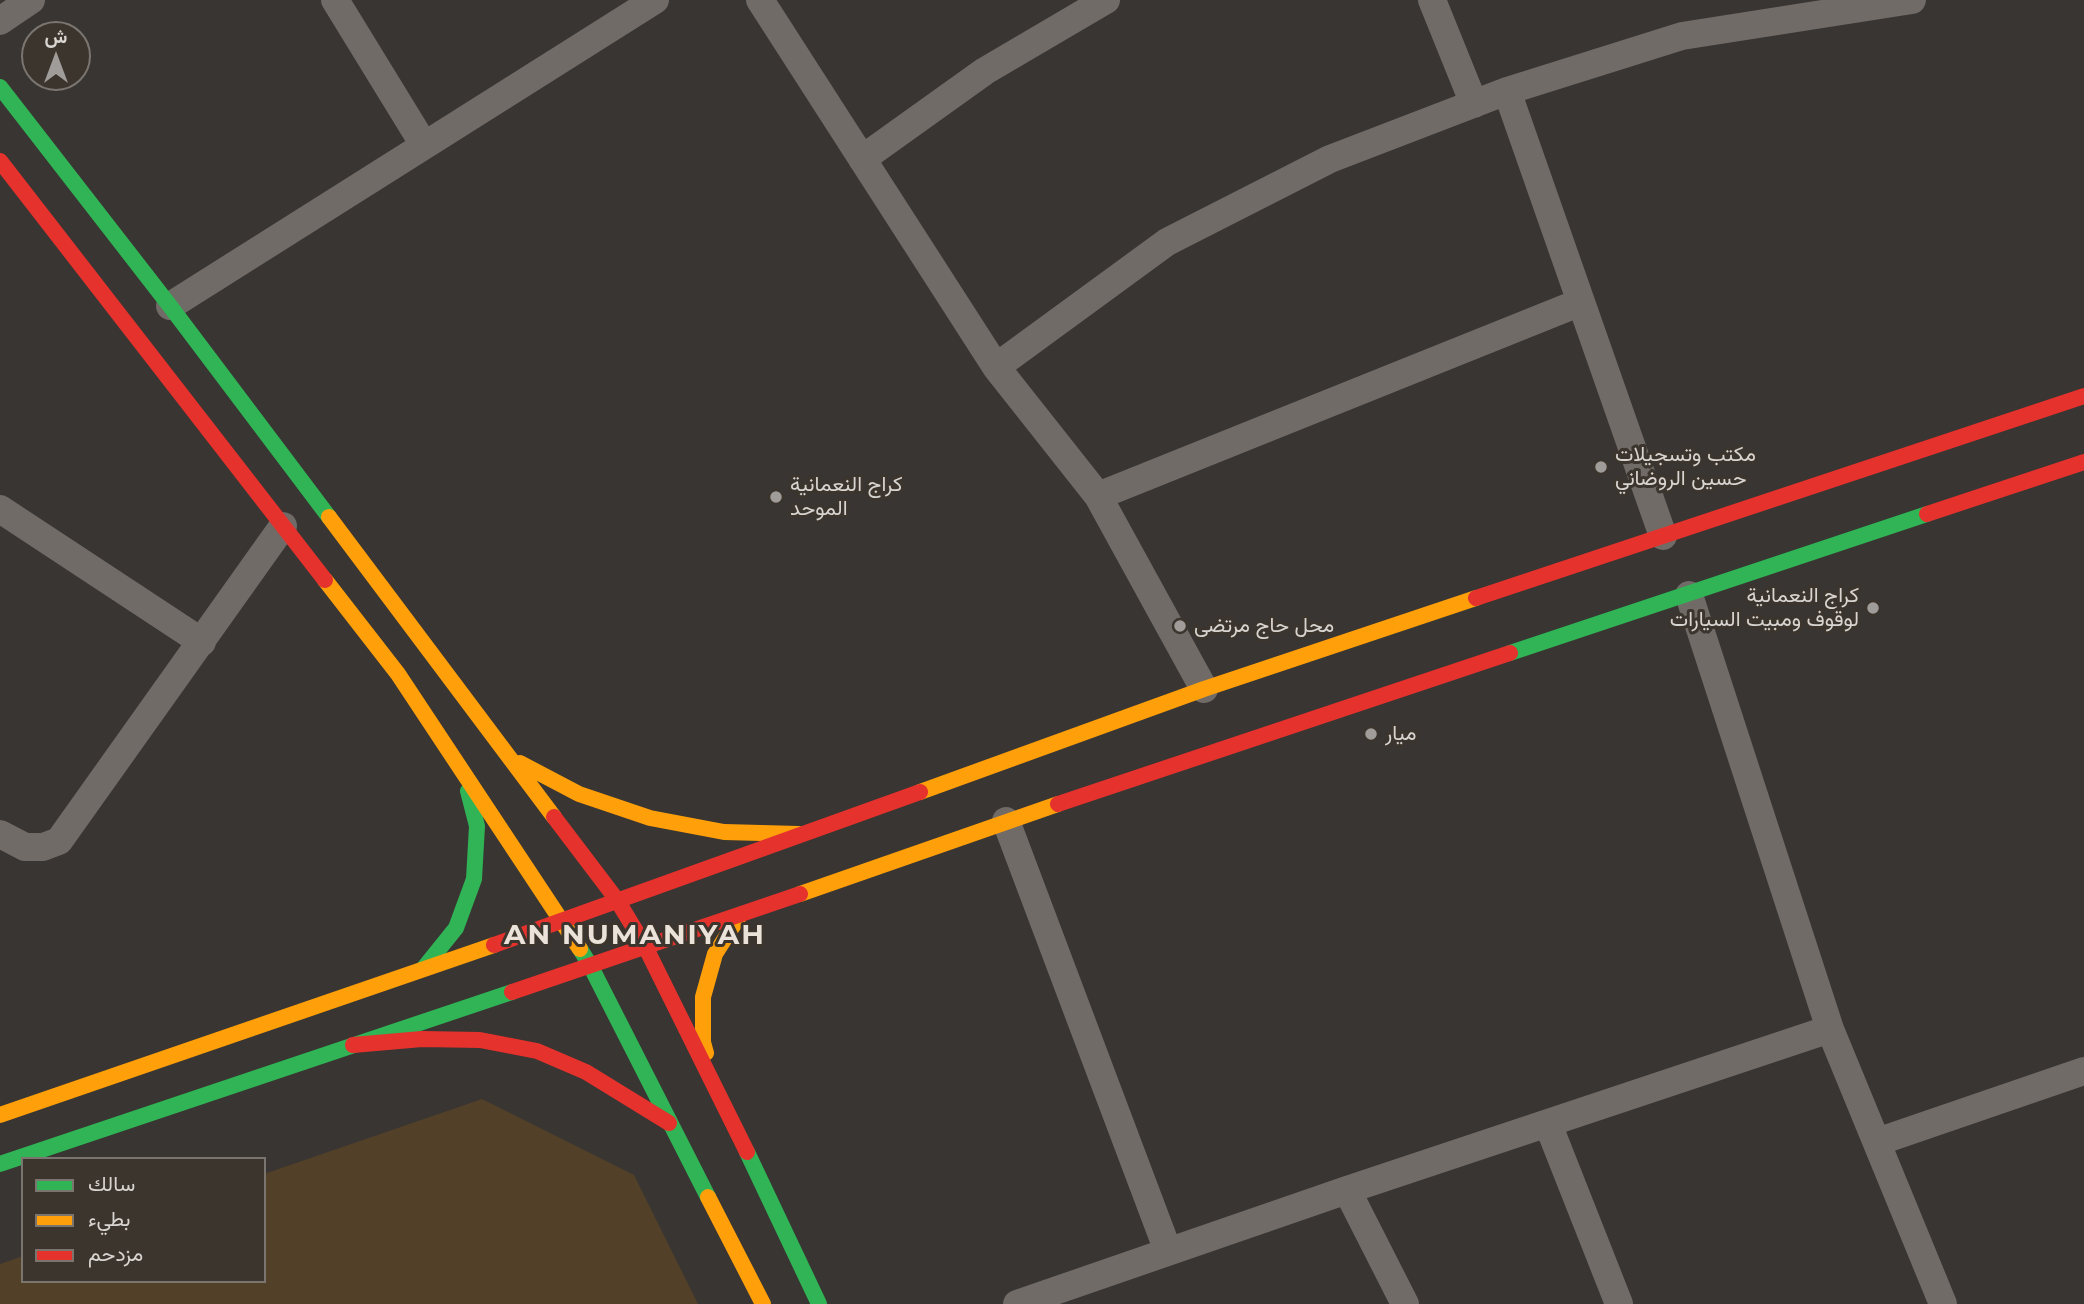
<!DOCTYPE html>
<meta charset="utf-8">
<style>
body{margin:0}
#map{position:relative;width:2084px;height:1304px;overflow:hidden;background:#383532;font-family:Montserrat,Vazirmatn,sans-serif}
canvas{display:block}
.legend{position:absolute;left:21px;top:1157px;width:245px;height:126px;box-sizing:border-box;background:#3c352e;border:2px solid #7a756f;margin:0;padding:9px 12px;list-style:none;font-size:21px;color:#d8d4d0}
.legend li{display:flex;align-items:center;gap:14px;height:35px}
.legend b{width:35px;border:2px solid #7a756f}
.north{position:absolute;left:21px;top:21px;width:70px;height:70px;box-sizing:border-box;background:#3c352e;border:2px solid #7a756f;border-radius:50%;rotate:0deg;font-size:19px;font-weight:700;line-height:28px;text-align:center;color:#d8d4d0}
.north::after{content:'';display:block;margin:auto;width:24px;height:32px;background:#a09c99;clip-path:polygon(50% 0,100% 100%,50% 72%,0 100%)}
</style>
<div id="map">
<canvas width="2084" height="1304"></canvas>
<ul class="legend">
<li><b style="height:9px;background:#30b455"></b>سالك</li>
<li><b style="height:9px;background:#ff9f0a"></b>بطيء</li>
<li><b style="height:9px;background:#e5322d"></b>مزدحم</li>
</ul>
<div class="north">ش</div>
</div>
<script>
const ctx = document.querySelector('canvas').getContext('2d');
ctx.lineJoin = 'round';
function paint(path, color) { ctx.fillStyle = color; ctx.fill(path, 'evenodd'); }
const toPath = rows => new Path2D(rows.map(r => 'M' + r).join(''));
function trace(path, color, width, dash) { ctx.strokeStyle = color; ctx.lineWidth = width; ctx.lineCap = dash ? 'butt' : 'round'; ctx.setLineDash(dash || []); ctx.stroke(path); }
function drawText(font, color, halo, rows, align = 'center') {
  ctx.font = font + ' Montserrat,Vazirmatn,sans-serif'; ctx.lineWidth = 6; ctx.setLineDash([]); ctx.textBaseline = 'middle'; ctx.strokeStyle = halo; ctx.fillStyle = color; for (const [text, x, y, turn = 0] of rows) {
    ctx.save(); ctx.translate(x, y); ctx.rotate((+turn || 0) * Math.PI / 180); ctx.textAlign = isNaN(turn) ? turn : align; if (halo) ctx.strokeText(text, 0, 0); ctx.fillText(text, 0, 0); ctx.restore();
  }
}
paint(toPath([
 [482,1099,634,1175,698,1304,0,1304,0,1264,23,1256,23,1281,264,1281,264,1174]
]), '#534029');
trace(toPath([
 [335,0,424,145],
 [760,0,996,367,1098,496,1204,689],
 [1432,0,1474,104],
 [0,21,31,0],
 [1507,91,1663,536],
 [862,159,985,71,1106,0],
 [170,306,655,0],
 [996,367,1167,242,1330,159,1507,91,1682,36,1912,0],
 [1098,496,1581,302],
 [0,509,202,642],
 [1689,595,1830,1029,1943,1304],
 [1006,821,1168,1251],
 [0,834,25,847,43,847,59,841,283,526],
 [1548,1124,1619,1304],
 [1877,1142,2084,1071],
 [1347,1190,1405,1304],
 [1017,1304,1347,1190,1830,1029]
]), '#706b67', 28);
trace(toPath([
 [0,87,170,306,329,517],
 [1510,653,1927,514],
 [580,949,590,965,708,1197],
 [423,969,456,928,474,879,477,826,468,791],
 [747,1152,819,1304],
 [0,1164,512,992]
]), '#30b455', 16);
trace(toPath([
 [329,517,554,817],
 [325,580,398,674,580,949],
 [520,763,579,794,650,818,724,832,799,834],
 [920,792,1204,689,1476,598],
 [800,894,1058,804],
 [706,1053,703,1042,703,997,715,954,740,915],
 [0,1115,494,945],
 [708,1197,763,1304]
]), '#ff9f0a', 16);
trace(toPath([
 [0,161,325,580],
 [1927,514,2084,462],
 [1476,598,2084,396],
 [1058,804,1510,653],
 [554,817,617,900,645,946,747,1152],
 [494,945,920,792],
 [512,992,800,894],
 [353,1045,422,1039,480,1040,537,1051,586,1072,669,1123]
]), '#e5322d', 16);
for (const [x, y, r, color] of [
 [1601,467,7,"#a09c99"],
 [776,497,7,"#a09c99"],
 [1873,608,7,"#a09c99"],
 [1180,626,7,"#a09c99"],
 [1371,734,7,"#a09c99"]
]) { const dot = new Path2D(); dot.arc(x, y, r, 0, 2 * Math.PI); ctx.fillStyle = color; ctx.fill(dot); trace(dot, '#3c352e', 2.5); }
drawText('21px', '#d8d4d0', '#3c352e', [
 ["مكتب وتسجيلات",1615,455],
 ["حسين الروضاني",1615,479],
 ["كراج النعمانية",790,485],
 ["الموحد",790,509],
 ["كراج النعمانية",1859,596,"right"],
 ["لوقوف ومبيت السيارات",1859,620,"right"],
 ["محل حاج مرتضى",1194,626],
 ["ميار",1385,734]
], 'left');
ctx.letterSpacing = '2px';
drawText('bold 28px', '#ebe3da', '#3c352e', [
 ["AN NUMANIYAH",635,936]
]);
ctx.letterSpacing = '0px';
</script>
